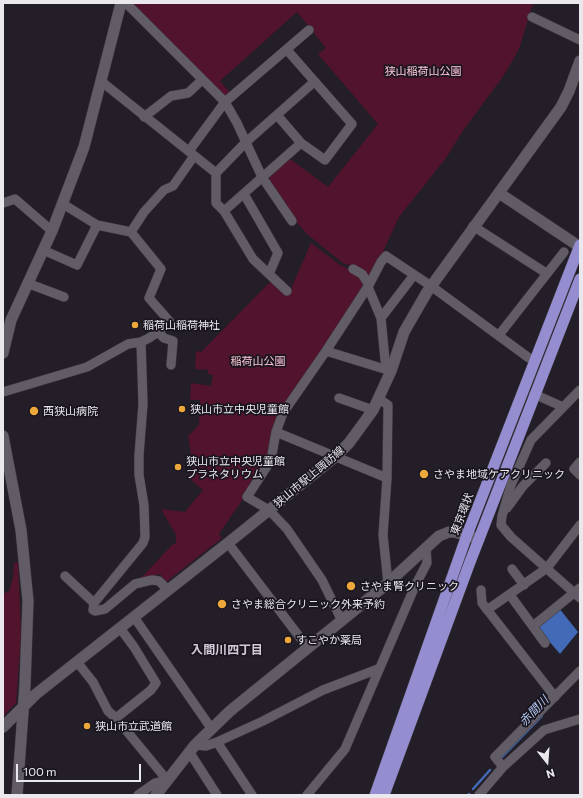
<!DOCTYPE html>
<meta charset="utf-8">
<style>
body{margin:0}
#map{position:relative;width:583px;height:798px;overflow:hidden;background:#231e27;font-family:Commissioner,sans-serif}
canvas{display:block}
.frame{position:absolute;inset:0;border:4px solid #eae7ed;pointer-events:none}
.north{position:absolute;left:527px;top:742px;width:40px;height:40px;-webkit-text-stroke:3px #1a151e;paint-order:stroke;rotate:163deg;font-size:11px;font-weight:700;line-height:16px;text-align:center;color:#eae7ed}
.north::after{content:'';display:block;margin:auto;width:14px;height:18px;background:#eae7ed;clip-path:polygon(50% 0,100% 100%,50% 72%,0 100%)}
.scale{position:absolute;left:16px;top:764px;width:125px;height:18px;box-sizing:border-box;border:2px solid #eae7ed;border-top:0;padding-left:5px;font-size:12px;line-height:14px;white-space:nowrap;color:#eae7ed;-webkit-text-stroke:3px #1a151e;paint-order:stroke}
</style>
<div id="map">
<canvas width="583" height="798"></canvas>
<div class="frame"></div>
<div class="north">N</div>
<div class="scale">100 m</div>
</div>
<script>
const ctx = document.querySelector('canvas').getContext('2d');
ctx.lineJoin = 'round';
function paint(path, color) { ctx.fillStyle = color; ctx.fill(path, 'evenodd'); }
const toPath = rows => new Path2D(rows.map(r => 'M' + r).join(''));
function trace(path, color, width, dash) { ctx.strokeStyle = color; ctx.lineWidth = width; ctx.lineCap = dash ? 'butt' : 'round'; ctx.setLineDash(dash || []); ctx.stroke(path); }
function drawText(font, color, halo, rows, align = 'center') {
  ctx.font = font + ' Commissioner,"Noto Sans JP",sans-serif'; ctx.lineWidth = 3.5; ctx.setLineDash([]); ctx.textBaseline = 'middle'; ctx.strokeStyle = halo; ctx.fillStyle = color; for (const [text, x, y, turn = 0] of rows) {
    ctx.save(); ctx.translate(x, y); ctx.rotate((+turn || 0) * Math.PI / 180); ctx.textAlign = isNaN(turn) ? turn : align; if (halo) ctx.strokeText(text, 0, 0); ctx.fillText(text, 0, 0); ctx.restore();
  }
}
paint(toPath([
 [131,3,533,3,520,46,513,60,502,78,464,129,446,158,399,217,369,282,353,266,343,263,308,235,298,224,269,182,270,176,290,159,328,187,378,124,318,54,326,48,297,12,220,81,231,94,228,96,222,96],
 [311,243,340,265,357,272,366,285,293,393,269,461,219,534,222,538,166,582,160,574,141,578,172,545,176,543,176,535,161,509,185,512,203,490,190,479,193,466,188,436,199,425,200,400,190,400,191,383,211,386,213,375,208,374,208,370,195,369,196,352,197,351,201,352,271,281,290,291],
 [18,562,21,634,16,703,3,716,3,594,9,591,13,578,14,563]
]), '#52132c');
paint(toPath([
 [559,608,578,632,560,654,536,626]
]), '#426ab6');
trace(toPath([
 [501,758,542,716],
 [473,789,490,770],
 [469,795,469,794]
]), '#426ab6', 2.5);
const minor = toPath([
 [126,3,225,102,237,123,262,177,292,221],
 [532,17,580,40],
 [102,82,216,173],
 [277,115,301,143,325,160,352,124,287,50],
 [144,117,171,96,188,93,202,80],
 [189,151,225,102,309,30],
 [244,194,278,253,269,274],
 [3,203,15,199,52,231],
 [63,204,97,225,131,232],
 [224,211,301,143],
 [473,226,546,273],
 [43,250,77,265,97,225],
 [353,269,362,274,369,285],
 [27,283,64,297],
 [368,287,381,318,385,360,391,371],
 [287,291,253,259,224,211,216,203,216,173,245,143,314,82],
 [381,318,414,275],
 [158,332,164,338,173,341,171,365],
 [499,335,564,252],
 [141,342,143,404,139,455,139,475,144,505,145,537,143,543,94,603,93,610,95,611,105,609,135,584,152,580,159,581,168,590],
 [326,351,391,371],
 [580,390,531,440,511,485,502,516,501,525,511,537,580,598],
 [3,392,87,367,128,344,141,342,149,338,158,332,170,322,149,298,161,269,131,232,144,212,164,190,173,186,194,156],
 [534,394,563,407],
 [339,398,373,410],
 [379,399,388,405,387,478,383,535,388,583],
 [276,432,387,478],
 [580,462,574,469,580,475],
 [507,508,523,486,546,463],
 [228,543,308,648],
 [512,569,524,585],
 [65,576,94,603],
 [481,590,482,603,555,697],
 [510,595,545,643],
 [487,610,547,568,580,525],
 [134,617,211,728],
 [342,621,322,580,287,529,269,510,247,497,271,460,276,432,283,413,326,351,369,285,381,262,386,256,431,286,529,358,535,360],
 [533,626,580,588],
 [120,628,134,647,156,683,151,690,116,718,167,780,155,783,138,795],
 [77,662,93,682,108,711,116,718],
 [217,742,252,795],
 [195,745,206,746,217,742,263,721,323,690,378,669],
 [190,753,217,795],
 [503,767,495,757,580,671],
 [307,795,345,749,415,586,427,563,426,549],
 [479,795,503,767,544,730,580,719]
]);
const tertiary = toPath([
 [499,193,580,247],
 [3,353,11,320,52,231,84,147,121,3],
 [3,436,21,530,28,601,25,685,17,795],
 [3,727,36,694,228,543,335,457,349,443,373,410,391,371,404,332,427,292,561,107,569,91,580,61],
 [156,795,195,745,230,711,388,583,439,536,449,532,455,532,479,539]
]);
const trunk = toPath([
 [375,795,467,535,580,245],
 [384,795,470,562,580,279]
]);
trace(minor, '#3e3941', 10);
trace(tertiary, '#3e3941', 12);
trace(trunk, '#3e3941', 12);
trace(minor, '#625c66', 9);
trace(tertiary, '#625c66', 11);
trace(trunk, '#948dd0', 11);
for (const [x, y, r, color] of [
 [135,325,4,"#eda83c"],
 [182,409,4,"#eda83c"],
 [34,411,5,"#eda83c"],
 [178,467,4,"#eda83c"],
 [424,474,5,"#eda83c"],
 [351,586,5,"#eda83c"],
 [222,604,5,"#eda83c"],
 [288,640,4,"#eda83c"],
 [87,726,4,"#eda83c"]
]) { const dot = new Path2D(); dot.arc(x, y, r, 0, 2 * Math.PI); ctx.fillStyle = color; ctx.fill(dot); trace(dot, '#1a151e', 1.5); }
drawText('11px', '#fdc7d6', '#1a151e', [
 ["狭山稲荷山公園",423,71],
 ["稲荷山公園",258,361]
]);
drawText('11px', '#eae7ed', '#1a151e', [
 ["稲荷山稲荷神社",143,325],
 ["狭山市立中央児童館",190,409],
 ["西狭山病院",43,411],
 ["狭山市立中央児童館",186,461],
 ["プラネタリウム",186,474],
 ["さやま地域ケアクリニック",433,474],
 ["さやま腎クリニック",360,586],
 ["さやま総合クリニック外来予約",231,604],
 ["すこやか薬局",296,640],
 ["狭山市立武道館",95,726]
], 'left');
drawText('11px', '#eae7ed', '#1a151e', [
 ["狭山市駅上諏訪線",309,477,-40],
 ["東京環状",462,514,-69]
]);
drawText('bold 12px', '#d2cbd8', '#1a151e', [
 ["入間川四丁目",227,650]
]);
drawText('italic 12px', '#b3caf3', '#1a151e', [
 ["赤間川",534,711,-46]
]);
</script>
